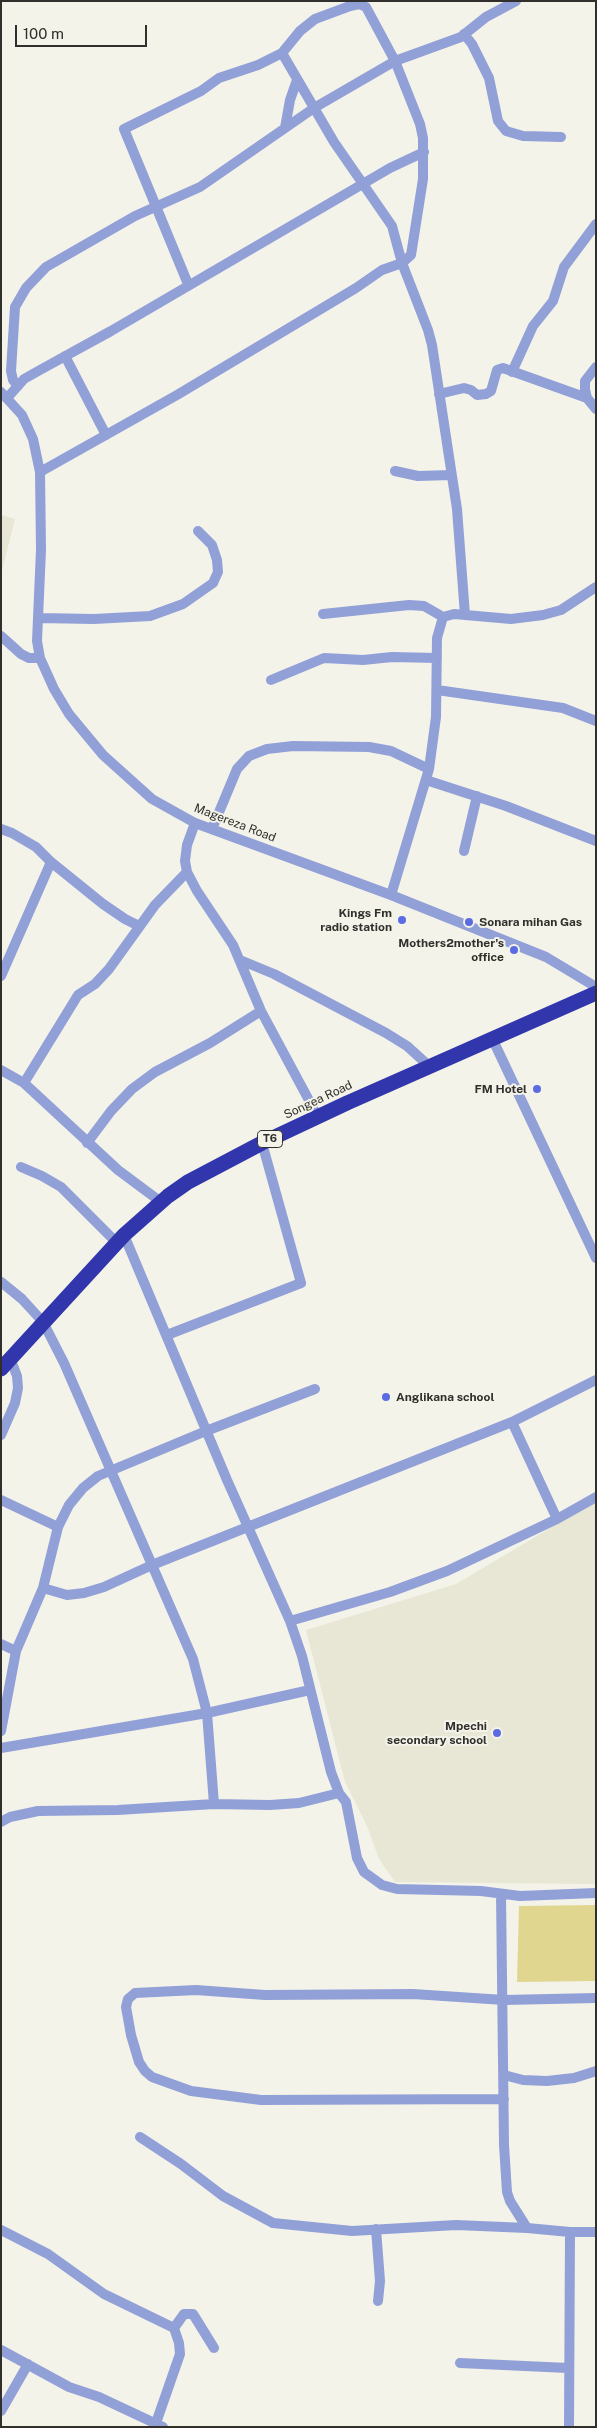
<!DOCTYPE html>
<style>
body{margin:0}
#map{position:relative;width:597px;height:2428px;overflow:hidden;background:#f4f3e9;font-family:"Public Sans",sans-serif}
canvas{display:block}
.frame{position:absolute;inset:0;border:2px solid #302f2b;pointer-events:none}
.scale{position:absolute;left:15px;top:25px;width:132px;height:22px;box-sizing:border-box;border:2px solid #302f2b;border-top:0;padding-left:6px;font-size:15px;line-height:18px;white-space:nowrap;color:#302f2b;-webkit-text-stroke:4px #f4f3e9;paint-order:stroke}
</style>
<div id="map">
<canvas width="597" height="2428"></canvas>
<div class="frame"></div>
<div class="scale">100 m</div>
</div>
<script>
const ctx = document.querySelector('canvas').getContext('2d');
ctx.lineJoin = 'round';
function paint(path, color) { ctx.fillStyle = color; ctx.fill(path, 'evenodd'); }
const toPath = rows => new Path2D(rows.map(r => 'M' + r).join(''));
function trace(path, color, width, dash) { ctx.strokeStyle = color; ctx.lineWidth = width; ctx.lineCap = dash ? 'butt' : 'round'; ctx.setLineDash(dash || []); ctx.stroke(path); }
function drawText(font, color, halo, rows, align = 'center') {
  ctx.font = font + ' "Public Sans",sans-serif'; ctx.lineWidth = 4; ctx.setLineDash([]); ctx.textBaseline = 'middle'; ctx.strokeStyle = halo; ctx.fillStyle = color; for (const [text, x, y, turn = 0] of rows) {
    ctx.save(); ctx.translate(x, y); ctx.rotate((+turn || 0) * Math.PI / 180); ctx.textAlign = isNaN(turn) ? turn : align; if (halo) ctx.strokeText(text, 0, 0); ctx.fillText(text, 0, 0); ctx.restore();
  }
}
paint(toPath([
 [1,515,15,519,1,574],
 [596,1501,596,1884,395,1882,379,1859,367,1826,345,1782,306,1630,456,1584]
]), '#e8e6d4');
paint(toPath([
 [596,1905,596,1981,517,1982,519,1906]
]), '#e1d690');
trace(toPath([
 [464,34,472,44,489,78,498,121,506,131,523,136,561,137],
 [285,128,290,100,297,80],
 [188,284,124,129,201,91,219,78,258,65,282,53,334,142,392,226,402,263,428,330,432,345,457,509,465,615],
 [65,356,106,435],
 [596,367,585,381,585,389,587,398,596,409],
 [512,372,533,326,553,301,564,267,596,224],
 [18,386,13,380,11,371,15,307,26,288,46,267,135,216,200,187,314,108,395,61,461,37,486,17,516,1],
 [1,392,22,415,33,439,40,472,41,550,37,641,40,658,54,689,69,714,103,755,152,799,195,823,391,895,546,957,596,987],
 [439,394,464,388,471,390,477,395,486,394,491,391,497,370,503,368,587,398],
 [8,397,24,379,40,370,111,331,390,168,424,152],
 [395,471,418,476,451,475],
 [40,472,177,395,356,288,382,270,402,263,411,255,423,179,423,138,420,124,395,61,366,7,359,4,350,6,315,19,300,31,282,53],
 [323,614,409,605,424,606,443,617],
 [38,618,94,619,150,616,183,604,213,583,218,572,217,560,212,545,198,531],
 [1,636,21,654,29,658,40,658],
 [271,680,324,658,363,660,392,657,437,658],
 [437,690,563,708,596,721],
 [426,780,506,806,596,841],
 [195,823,187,845,185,861,187,872,197,891,233,945,261,1011,318,1117],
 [1,829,12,833,36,847,51,862,103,904,125,919,139,926],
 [212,829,237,769,249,756,267,749,293,746,369,747,391,751,429,769],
 [464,851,477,796],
 [391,895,429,769,436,717,437,638,443,617,454,614,511,619,543,615,561,610,596,587],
 [240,960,274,974,386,1033,407,1046,429,1066],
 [1,976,51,862],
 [492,1038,596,1258],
 [1,1070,24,1083,118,1170,161,1202],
 [24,1083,78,995,95,984,109,969,155,905,187,872],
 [87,1143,111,1111,132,1089,155,1072,210,1043,261,1011],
 [21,1167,42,1176,61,1187,117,1243],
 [124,1235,227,1480,290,1621,302,1656,331,1772,339,1793,346,1802,357,1858,364,1872,382,1885,397,1889,481,1891,520,1896,596,1893],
 [1,1282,22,1299,43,1322,64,1363,193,1659,207,1713,214,1804],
 [167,1335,301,1283,262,1143],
 [512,1422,557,1519],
 [1,1435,15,1403,18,1388,17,1376,10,1358],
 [1,1500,58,1527],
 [43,1588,67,1595,84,1593,104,1587,152,1565,512,1422,596,1380],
 [290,1621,390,1592,447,1571,557,1519,596,1497],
 [1,1644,16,1651],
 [1,1731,16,1651,43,1588,58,1527,69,1505,83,1488,98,1476,206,1431,315,1389],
 [1,1748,207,1713,310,1690],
 [1,1822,10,1817,38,1811,118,1810,214,1804,270,1805,299,1803,339,1793],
 [501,1894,504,2145,507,2192,510,2201,527,2228,570,2232,596,2232],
 [504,2075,523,2080,547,2081,574,2078,596,2071],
 [504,2099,261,2100,191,2091,152,2077,145,2071,139,2062,131,2035,126,2007,128,1999,135,1993,196,1990,265,1995,413,1994,504,2000,596,1998],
 [140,2137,181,2164,223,2196,273,2223,352,2231,456,2225,527,2228],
 [376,2229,380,2281,378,2301],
 [1,2230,48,2254,104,2294,174,2328,179,2343,180,2354,156,2423],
 [174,2328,184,2314,193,2314,214,2348],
 [1,2350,69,2387,99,2397,163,2427],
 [460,2363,568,2368],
 [1,2411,28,2364],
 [569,2427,570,2232]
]), '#92a0d8', 10);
trace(toPath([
 [1,1369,124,1235,168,1196,188,1182,262,1143,347,1103,596,993]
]), '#3236ad', 15);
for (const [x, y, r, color] of [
 [402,920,5,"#5b6ce3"],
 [469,922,5,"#5b6ce3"],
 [514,950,5,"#5b6ce3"],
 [537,1089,5,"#5b6ce3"],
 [386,1397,5,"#5b6ce3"],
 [497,1733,5,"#5b6ce3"]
]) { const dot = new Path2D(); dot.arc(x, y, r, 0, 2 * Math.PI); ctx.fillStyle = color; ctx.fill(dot); trace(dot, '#f4f3e9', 2); }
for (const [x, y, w] of [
 [270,1139,25]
]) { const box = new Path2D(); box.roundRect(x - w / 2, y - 8.5, w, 17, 4); ctx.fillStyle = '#f4f3e9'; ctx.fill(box); trace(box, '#302f2b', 1); }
drawText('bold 11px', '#302f2b', null, [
 ["T6",270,1139]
]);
drawText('12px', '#302f2b', '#f4f3e9', [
 ["Magereza Road",235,823,21],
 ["Songea Road",318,1100,-25]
]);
drawText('bold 12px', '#302f2b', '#f4f3e9', [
 ["Kings Fm",392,913],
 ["radio station",392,927],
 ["Sonara mihan Gas",479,922,"left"],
 ["Mothers2mother's",504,943],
 ["office",504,957],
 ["FM Hotel",527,1089],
 ["Anglikana school",396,1397,"left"],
 ["Mpechi",487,1726],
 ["secondary school",487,1740]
], 'right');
</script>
